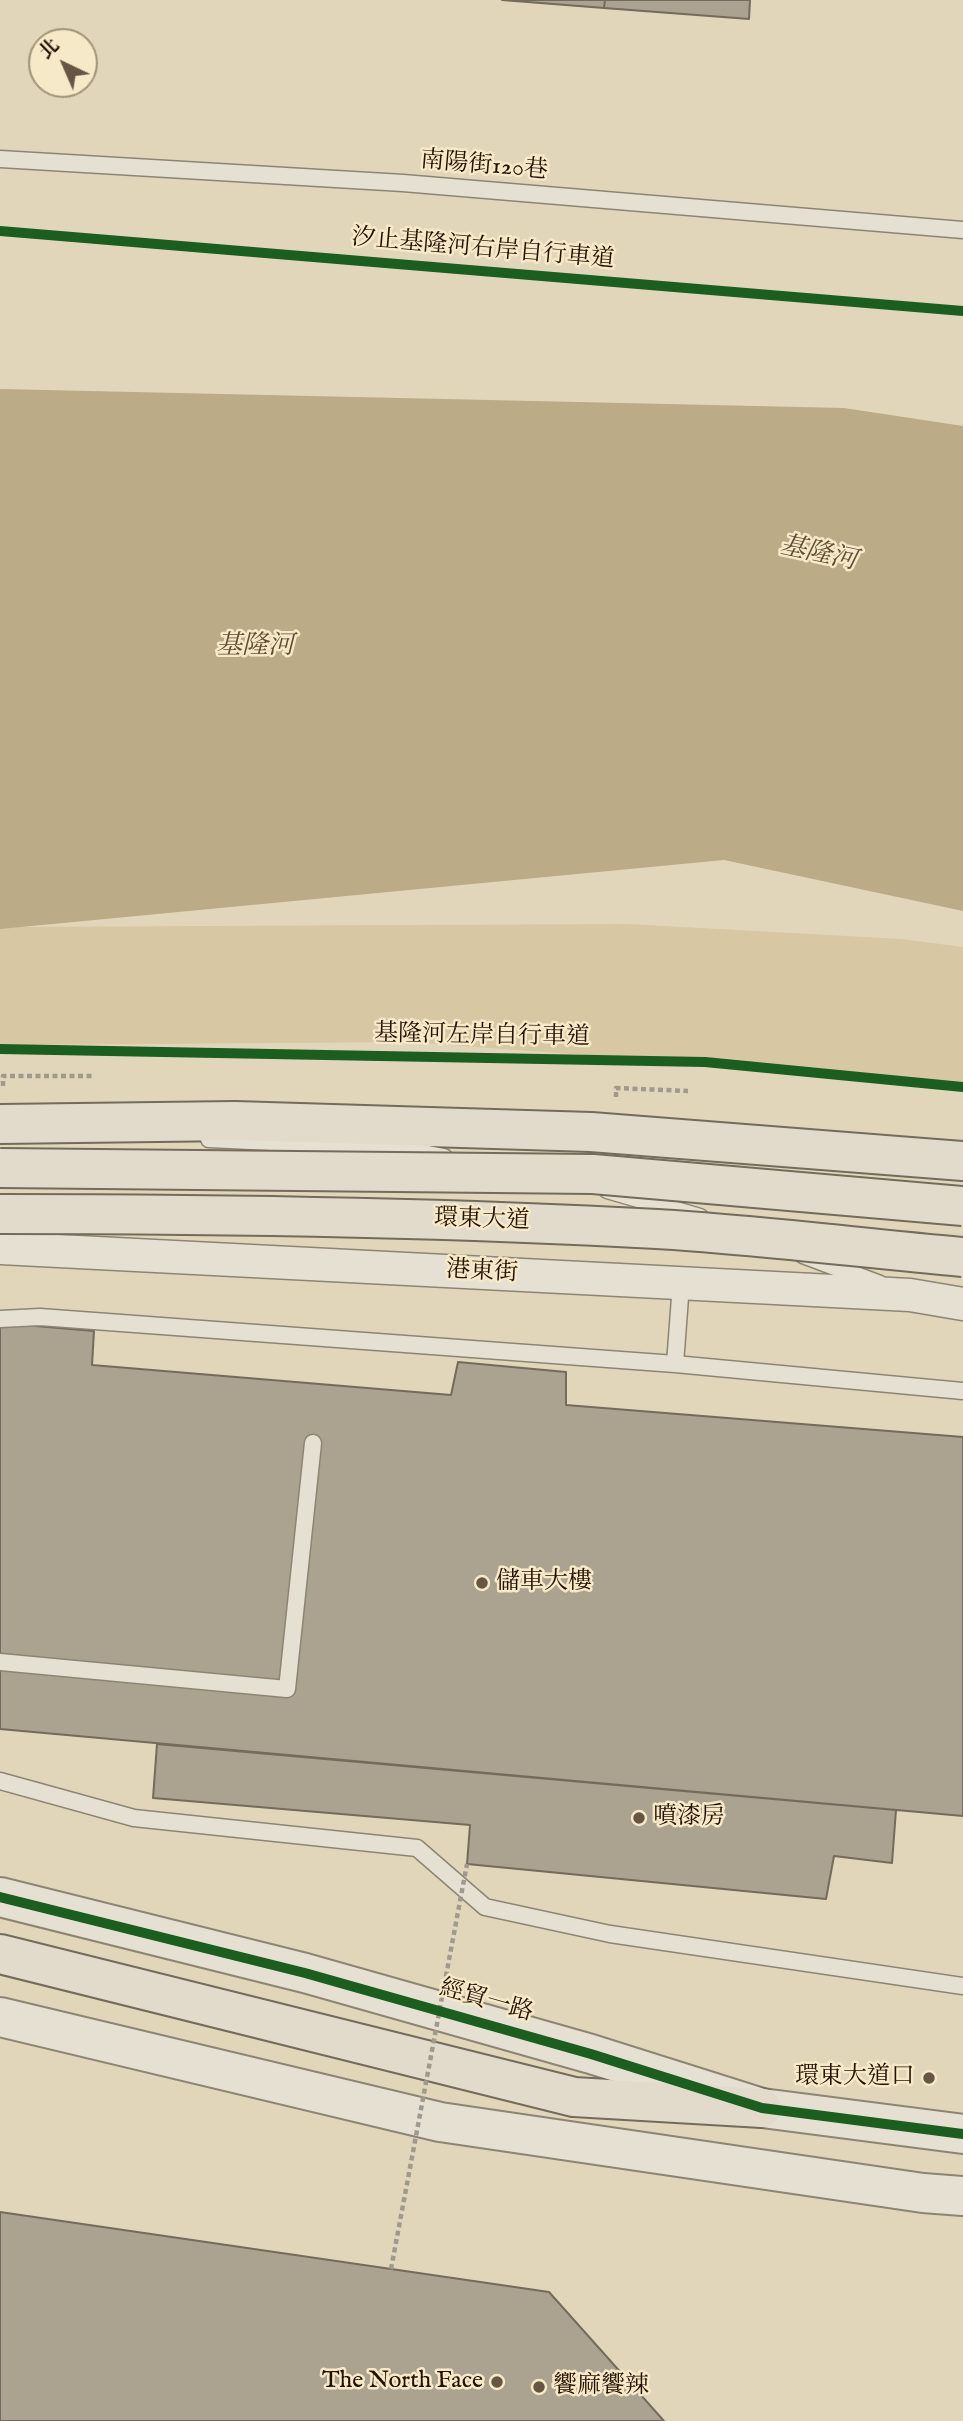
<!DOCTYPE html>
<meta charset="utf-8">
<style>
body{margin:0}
#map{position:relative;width:963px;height:2421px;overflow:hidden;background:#e1d6ba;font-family:"IM FELL English","Noto Serif TC",serif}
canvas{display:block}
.north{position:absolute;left:28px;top:28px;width:70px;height:70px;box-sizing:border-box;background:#f6e9c8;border:2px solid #a29379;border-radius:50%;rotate:316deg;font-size:19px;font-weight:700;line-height:28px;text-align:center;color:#241103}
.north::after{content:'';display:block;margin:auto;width:24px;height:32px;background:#665643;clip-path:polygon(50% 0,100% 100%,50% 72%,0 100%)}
</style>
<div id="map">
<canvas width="963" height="2421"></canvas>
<div class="north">北</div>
</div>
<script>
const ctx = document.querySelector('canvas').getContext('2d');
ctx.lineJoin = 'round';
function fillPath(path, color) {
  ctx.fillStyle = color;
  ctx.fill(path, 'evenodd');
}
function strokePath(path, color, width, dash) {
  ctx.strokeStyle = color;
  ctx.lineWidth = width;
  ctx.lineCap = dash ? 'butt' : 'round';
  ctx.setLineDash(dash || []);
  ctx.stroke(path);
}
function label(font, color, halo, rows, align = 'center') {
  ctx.font = font + ' "IM FELL English","Noto Serif TC",serif';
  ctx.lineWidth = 5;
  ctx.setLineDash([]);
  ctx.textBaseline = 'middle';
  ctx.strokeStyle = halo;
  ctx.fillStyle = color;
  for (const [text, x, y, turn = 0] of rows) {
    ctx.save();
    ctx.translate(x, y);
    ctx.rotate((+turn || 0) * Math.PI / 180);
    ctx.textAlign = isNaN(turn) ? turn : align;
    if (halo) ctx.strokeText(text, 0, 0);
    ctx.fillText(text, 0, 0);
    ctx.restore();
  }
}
const green = new Path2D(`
 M 627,924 L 901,939 L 963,947 L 963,1083 L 409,1042 L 0,1045 L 0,927 Z`);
const water = new Path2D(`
 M 0,389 L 844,408 L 963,426 L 963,911 L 724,860 L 0,929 Z`);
const building = new Path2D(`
 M 502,0 L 605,0 L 604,8 Z
 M 605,0 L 750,0 L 749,19 L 604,8 Z
 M 0,1323 L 94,1331 L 92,1365 L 451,1395 L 458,1362 L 566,1372 L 566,1405 L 963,1437 L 963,1816 L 0,1729 Z
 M 157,1744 L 896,1810 L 892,1863 L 834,1856 L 826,1899 L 467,1864 L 470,1825 L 153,1798 Z
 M 0,2212 L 549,2292 L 664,2421 L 0,2421 Z`);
const path = new Path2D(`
 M 3,1086 L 3,1076 L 94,1076
 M 616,1097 L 616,1088 L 688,1091`);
const service = new Path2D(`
 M 0,159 L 403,183 L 963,230
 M 209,1139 L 397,1148 L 444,1157
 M 607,1190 L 700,1217
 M 803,1255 L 880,1284
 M 0,1319 L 40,1317 L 675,1364 L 963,1391
 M 675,1364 L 681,1284
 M 0,1662 L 287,1689 L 313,1443
 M 0,1781 L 134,1818 L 417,1848 L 485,1907 L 610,1934 L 963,1986`);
const minor = new Path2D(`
 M 0,1248 L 910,1295 L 963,1304`);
const tertiary = new Path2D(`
 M 0,1897 L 305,1973 L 591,2054 L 762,2108 L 963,2134
 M 0,2017 L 440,2122 L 923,2193 L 963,2196`);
const trunk = new Path2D(`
 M 0,1124 L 235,1121 L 591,1132 L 963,1161
 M 0,1954 L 574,2097 L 762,2108`);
const pathBridge = new Path2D(`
 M 391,2269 L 467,1864`);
const trunkBridge = new Path2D(`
 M 0,1168 L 593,1174 L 963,1206
 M 0,1214 C 219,1214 438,1217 657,1229 C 759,1235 861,1248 963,1257`);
const cycleway = new Path2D(`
 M 0,231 L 963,311
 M 0,1049 L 705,1062 L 963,1087
 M 0,1897 L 305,1973 L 591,2054 L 762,2108 L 963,2134`);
const markers = [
 [482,1583,7,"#665643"],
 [639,1818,7,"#665643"],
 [929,2078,7,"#665643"],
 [497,2382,7,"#665643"],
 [539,2387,7,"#665643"]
];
const streetNames = [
 ["南陽街120巷",484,167,5],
 ["汐止基隆河右岸自行車道",483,250,5],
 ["基隆河左岸自行車道",482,1037,1],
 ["環東大道",482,1221,2],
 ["港東街",482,1273,3],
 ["經貿一路",486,2002,16]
];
const poiNames = [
 ["儲車大樓",496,1583],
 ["噴漆房",653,1818],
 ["環東大道口",915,2078,"right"],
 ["The North Face",483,2382,"right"],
 ["饗麻饗辣",553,2387]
];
const waterNames = [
 ["基隆河",818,555,12],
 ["基隆河",255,648]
];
fillPath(green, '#d7c7a2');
fillPath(water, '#bbab87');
fillPath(building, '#aba28f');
strokePath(building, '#736b5b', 2);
strokePath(service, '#8d8574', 19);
strokePath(minor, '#8d8574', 35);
strokePath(tertiary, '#8d8574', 42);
strokePath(trunk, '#736b5b', 42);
strokePath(path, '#a09a8e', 4.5, [5, 3.5]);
strokePath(service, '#e6e0d3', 16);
strokePath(minor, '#e6e0d3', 32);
strokePath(tertiary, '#e6e0d3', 38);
strokePath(trunk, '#e2dbcb', 38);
strokePath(trunkBridge, '#736b5b', 42, []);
strokePath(pathBridge, '#a09a8e', 4.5, [5, 3.5]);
strokePath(trunkBridge, '#e2dbcb', 38);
strokePath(cycleway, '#1b5e20', 10);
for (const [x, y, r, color] of markers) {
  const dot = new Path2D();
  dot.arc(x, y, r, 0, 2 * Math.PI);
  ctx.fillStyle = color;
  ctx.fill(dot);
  strokePath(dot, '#f6e9c8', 2.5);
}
label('24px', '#241103', '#f6e9c8', streetNames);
label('24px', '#241103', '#f6e9c8', poiNames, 'left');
label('italic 26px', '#614e34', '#f6e9c8', waterNames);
</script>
